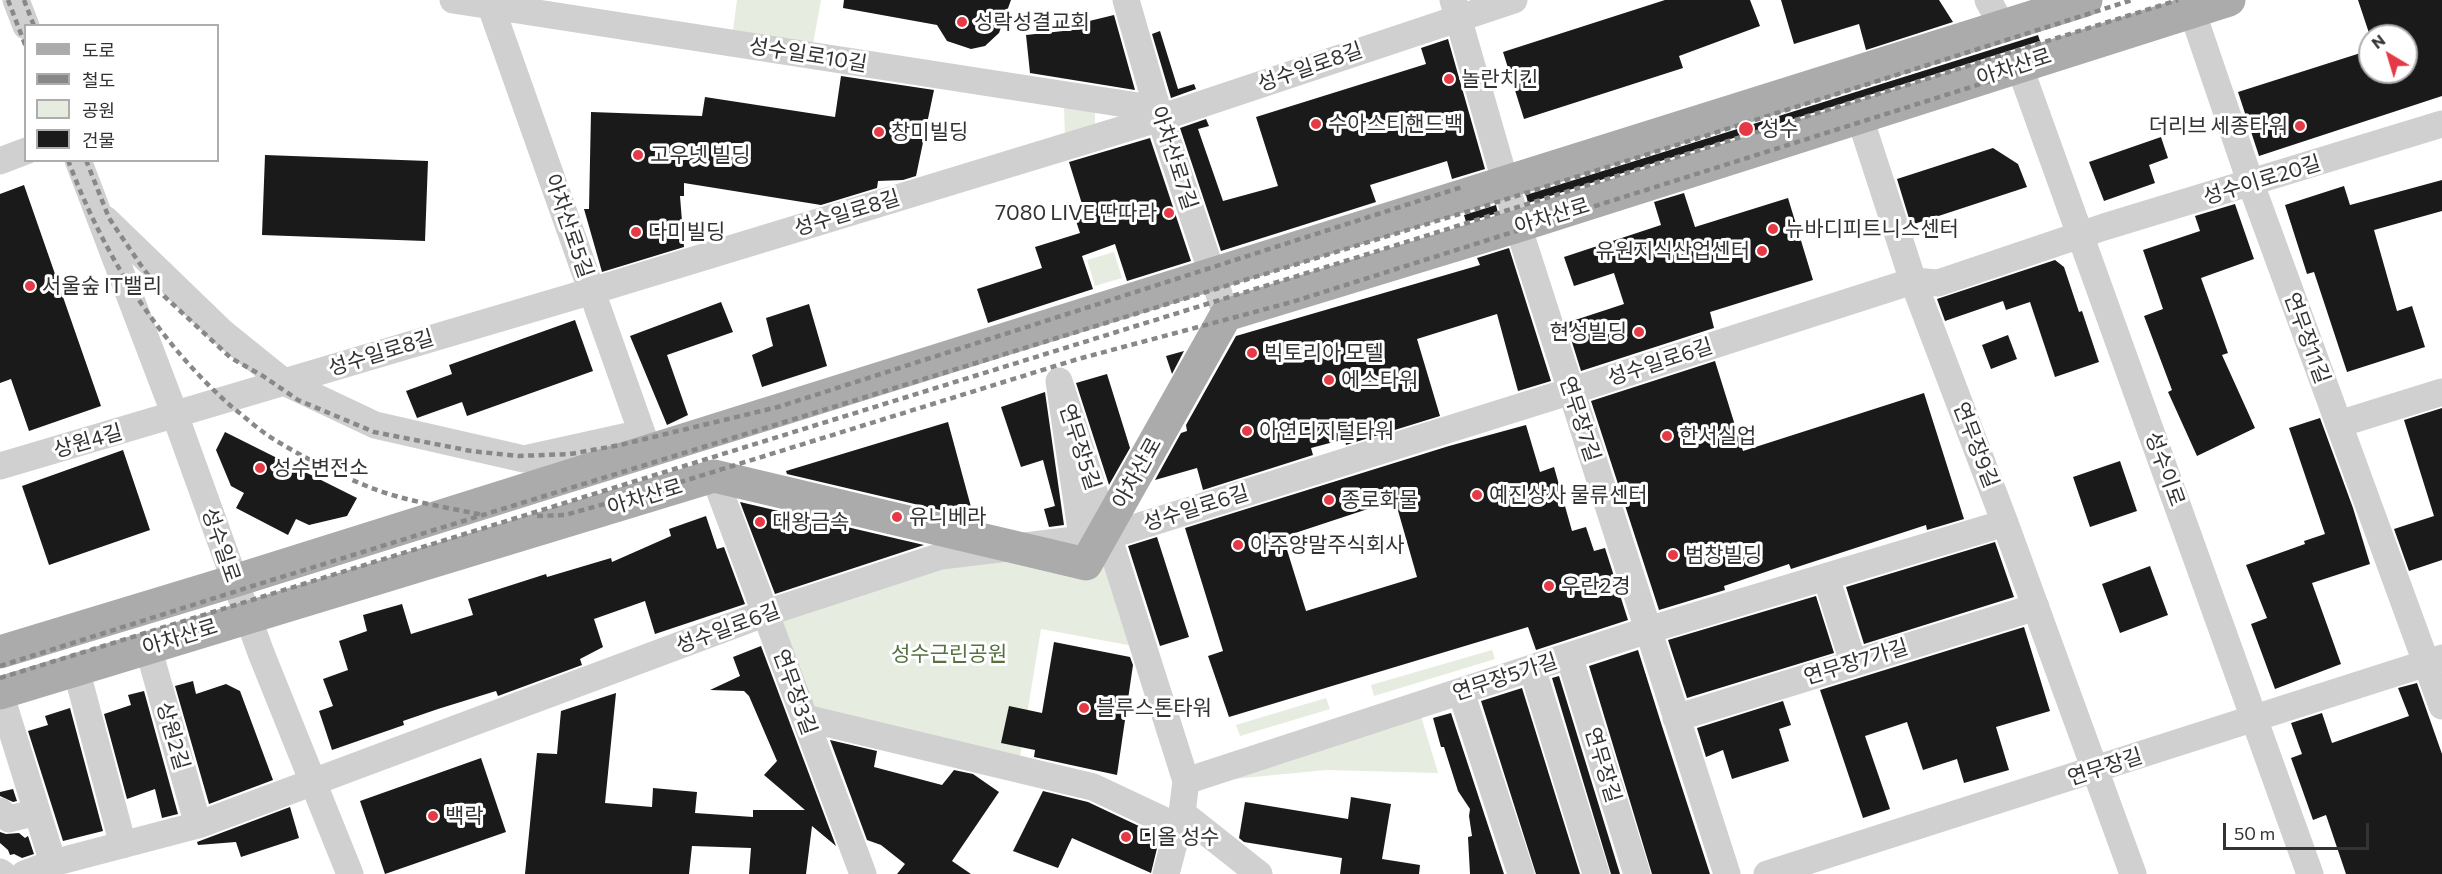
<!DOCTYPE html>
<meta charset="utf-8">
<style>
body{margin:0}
#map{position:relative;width:2442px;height:874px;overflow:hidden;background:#fff;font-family:Commissioner,"Noto Sans KR",sans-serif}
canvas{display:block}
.legend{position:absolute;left:24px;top:24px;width:195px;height:138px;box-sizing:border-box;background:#fff;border:2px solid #adadad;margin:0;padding:8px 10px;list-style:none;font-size:18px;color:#333}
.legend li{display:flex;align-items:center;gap:12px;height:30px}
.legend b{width:30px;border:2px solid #adadad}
.north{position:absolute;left:2358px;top:24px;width:60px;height:60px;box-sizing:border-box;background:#fff;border:2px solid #adadad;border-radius:50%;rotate:322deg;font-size:16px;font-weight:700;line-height:24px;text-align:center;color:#333}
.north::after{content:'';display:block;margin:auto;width:21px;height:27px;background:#e63946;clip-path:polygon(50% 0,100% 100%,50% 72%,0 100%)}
.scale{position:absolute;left:2223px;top:823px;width:146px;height:27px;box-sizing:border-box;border:3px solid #333;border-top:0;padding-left:8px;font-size:18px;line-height:21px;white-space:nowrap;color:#333;-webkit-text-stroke:4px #fff;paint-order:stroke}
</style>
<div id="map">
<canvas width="2442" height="874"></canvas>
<ul class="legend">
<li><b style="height:8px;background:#ababab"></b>도로</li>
<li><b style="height:8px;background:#888"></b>철도</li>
<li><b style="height:16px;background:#e6ecdf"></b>공원</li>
<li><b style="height:16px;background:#1a1a1a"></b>건물</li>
</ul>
<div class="north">N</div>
<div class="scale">50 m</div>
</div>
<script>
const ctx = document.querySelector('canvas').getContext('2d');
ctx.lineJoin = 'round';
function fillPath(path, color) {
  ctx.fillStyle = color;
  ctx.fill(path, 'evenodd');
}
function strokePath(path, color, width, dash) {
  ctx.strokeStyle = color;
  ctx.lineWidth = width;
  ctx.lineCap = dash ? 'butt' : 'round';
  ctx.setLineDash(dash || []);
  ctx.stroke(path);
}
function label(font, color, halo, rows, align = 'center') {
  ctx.font = font + ' Commissioner,"Noto Sans KR",sans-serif';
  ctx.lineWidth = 6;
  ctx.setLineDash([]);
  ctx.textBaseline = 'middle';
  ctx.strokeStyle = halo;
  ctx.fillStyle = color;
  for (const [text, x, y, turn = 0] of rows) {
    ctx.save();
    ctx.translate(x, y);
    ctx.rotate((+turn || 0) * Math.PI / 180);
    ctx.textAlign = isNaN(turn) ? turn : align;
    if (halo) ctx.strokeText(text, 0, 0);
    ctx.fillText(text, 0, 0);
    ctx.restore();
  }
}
const green = new Path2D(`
 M 737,0 L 821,0 L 813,44 L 733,30 Z
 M 1064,104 L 1095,108 L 1095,129 L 1065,139 Z
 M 1114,252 L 1122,278 L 1095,286 L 1087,260 Z
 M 1103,542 L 1139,647 L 1041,629 L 1019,763 L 812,711 L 777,619 L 943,564 Z
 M 1492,650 L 1495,659 L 1374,696 L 1371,685 Z
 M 1326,698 L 1330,709 L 1240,736 L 1236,725 Z
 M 1421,716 L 1438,773 L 1326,770 L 1213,781 Z`);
const building = new Path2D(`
 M 844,0 L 1011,0 L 999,33 L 985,46 L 971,49 L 947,41 L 937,25 L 843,8 Z
 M 1665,0 L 1750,0 L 1760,26 L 1679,56 L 1683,68 L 1524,119 L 1503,52 Z
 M 1781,0 L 1939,0 L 1953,22 L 1866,50 L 1859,24 L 1794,44 Z
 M 2358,0 L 2442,0 L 2442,96 L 2259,156 L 2238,92 L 2370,50 L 2370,72 L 2406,72 L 2406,36 L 2370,36 Z
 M 1114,15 L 1135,90 L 1030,73 L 1026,35 L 1082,29 L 1081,23 Z
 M 1160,31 L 1178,89 L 1194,84 L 1196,89 L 1171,98 L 1152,34 Z
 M 2038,35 L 2040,41 L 1528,203 L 1526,195 Z
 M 1448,39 L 1485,169 L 1452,179 L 1447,161 L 1370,185 L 1376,202 L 1221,251 L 1180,128 L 1206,119 L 1209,126 L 1198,129 L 1223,201 L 1278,186 L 1256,117 L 1426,64 L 1421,48 Z
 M 841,76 L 934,90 L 916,176 L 903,180 L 878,181 L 877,188 L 821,205 L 684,183 L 684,196 L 680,196 L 684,247 L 602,272 L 584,209 L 589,209 L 591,112 L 702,116 L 705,97 L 835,117 Z
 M 2161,137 L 2168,158 L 2149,165 L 2155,183 L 2104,201 L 2089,162 Z
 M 1150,138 L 1191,261 L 1127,281 L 1115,244 L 1082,256 L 1093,289 L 988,323 L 977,289 L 1042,268 L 1035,247 L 1080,233 L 1076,221 L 1086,217 L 1069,162 Z
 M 1993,148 L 2018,164 L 2027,187 L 1911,225 L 1897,179 Z
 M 265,155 L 428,161 L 425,241 L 262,235 Z
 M 2442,180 L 2442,211 L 2374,230 L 2397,311 L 2412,306 L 2425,347 L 2347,372 L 2314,272 L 2307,274 L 2285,205 L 2344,186 L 2350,205 Z
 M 24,185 L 101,406 L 29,431 L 11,379 L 0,383 L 0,194 Z
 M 1684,193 L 1695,227 L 1788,198 L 1813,280 L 1710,312 L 1714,328 L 1581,371 L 1566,323 L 1624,304 L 1614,273 L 1574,286 L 1564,257 L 1661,225 L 1654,202 Z
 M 2235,204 L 2254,259 L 2201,278 L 2228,353 L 2222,355 L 2255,428 L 2197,456 L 2168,392 L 2172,390 L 2144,316 L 2163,309 L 2143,250 L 2200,231 L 2195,216 Z
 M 1496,205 L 1498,213 L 1466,222 L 1464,215 Z
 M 1509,248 L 1551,381 L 1518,391 L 1497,314 L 1417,339 L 1440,416 L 1346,445 L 1345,439 L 1311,448 L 1313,455 L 1203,490 L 1197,468 L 1155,480 L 1181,433 L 1187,431 L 1186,425 L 1236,336 L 1480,265 L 1477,258 Z
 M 2055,260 L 2064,267 L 2079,312 L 2082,311 L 2099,362 L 2055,377 L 2030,302 L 2006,310 L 2003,301 L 1945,321 L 1937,299 Z
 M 721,302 L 733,332 L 667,355 L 688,415 L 667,425 L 630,336 Z
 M 809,304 L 827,366 L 762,387 L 752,355 L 773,346 L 766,318 Z
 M 575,320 L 593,371 L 467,416 L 462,402 L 417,418 L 406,391 L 452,374 L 449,365 Z
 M 2008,335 L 2017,359 L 1991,369 L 1982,345 Z
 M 1184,351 L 1172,374 L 1166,356 Z
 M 1715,361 L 1743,451 L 1924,393 L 1964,519 L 1927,530 L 1926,525 L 1791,569 L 1789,564 L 1724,586 L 1725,590 L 1659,610 L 1591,401 Z
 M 1107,374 L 1130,448 L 1109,485 L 1076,383 Z
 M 1045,392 L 1064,525 L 1049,527 L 1044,509 L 1055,506 L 1043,460 L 1021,467 L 1001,407 Z
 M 2442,408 L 2442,560 L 2409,571 L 2394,529 L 2434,516 L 2404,420 Z
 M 2320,418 L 2353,508 L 2370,564 L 2312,583 L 2341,664 L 2275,689 L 2251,624 L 2267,618 L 2246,565 L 2305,544 L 2304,541 L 2325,534 L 2289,428 Z
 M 948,422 L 974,518 L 787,474 L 786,471 Z
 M 1526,425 L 1540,472 L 1554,467 L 1572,531 L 1586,527 L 1594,551 L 1605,548 L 1628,620 L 1536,650 L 1528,627 L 1229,717 L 1208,656 L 1223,651 L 1185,528 L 1449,446 ZM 1395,500 L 1417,577 L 1306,611 L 1283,537 Z
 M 225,432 L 357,498 L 347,516 L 309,525 L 296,519 L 288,535 L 236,508 L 244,493 L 231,486 L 216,450 Z
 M 123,450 L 150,530 L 49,565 L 22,486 Z
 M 2120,461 L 2137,511 L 2090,527 L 2073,477 Z
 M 740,502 L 924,545 L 775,594 Z
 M 706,516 L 717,549 L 724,547 L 745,604 L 655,634 L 645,601 L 594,619 L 603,647 L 580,659 L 582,665 L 498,696 L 496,691 L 438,709 L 403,721 L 404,725 L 332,750 L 319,711 L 333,706 L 323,679 L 348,670 L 339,641 L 367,631 L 363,615 L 402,604 L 411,634 L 473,615 L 468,599 L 546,574 L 547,577 L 611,558 L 612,562 L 671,536 L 669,529 Z
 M 1157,537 L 1189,637 L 1160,646 L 1128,546 Z
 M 1995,542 L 2014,597 L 1864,644 L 1846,587 Z
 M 2150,566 L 2168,615 L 2120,633 L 2102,584 Z
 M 1816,596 L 1834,653 L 1687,698 L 1668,640 Z
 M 2024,627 L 2050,711 L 1996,727 L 2009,770 L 1964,783 L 1957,759 L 1923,770 L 1907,722 L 1865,736 L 1890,809 L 1863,818 L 1820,690 Z
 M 1054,642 L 1130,657 L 1133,665 L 1117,775 L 1034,757 L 1035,750 L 1001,743 L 1009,706 L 1042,713 Z
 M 761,646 L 836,846 L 812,826 L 806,874 L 749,874 L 751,848 L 692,846 L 689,874 L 525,874 L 537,753 L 557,754 L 561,711 L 616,693 L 605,803 L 652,807 L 653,788 L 697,792 L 695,813 L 753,817 L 753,810 L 805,810 L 764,775 L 777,761 L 749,696 L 744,691 L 710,690 L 740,676 L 733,657 Z
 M 1638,650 L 1661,723 L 1710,874 L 1652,874 L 1589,666 Z
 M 1559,676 L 1620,874 L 1611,874 L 1552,678 Z
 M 193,681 L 196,694 L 226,684 L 240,691 L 273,780 L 209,804 L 175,686 Z
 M 2417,683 L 2442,754 L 2442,874 L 2346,874 L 2326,815 L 2313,820 L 2291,758 L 2302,754 L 2291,723 L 2322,713 L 2332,743 L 2409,716 L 2398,688 Z
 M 1522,688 L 1580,874 L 1536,874 L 1481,701 Z
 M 144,691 L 178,814 L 162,818 L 155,789 L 127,799 L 104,714 L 131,705 L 128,695 Z
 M 1783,701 L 1791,725 L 1779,729 L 1789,761 L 1732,779 L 1723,750 L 1706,757 L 1697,728 Z
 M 70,708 L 103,831 L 63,841 L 28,731 L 48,725 L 45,716 Z
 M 1451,713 L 1504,874 L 1470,874 L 1468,837 L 1472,836 L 1469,816 L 1470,809 L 1458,791 L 1444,747 L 1441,747 L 1433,718 Z
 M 830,740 L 877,751 L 874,767 L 942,785 L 954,770 L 973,774 L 999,792 L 952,861 L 971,874 L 897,874 L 905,864 L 881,845 L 867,840 Z
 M 481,758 L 506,832 L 385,874 L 360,801 Z
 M 13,789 L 17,801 L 13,802 L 0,796 L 0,792 Z
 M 1043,791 L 1088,802 L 1160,836 L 1151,873 L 1072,838 L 1058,868 L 1013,851 Z
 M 1351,797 L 1391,804 L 1382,859 L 1420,865 L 1419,874 L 1340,874 L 1342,858 L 1244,842 L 1239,838 L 1245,802 L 1348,819 Z
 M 290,807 L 299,838 L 241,857 L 236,842 L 198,845 L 197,842 Z
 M 0,832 L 6,834 L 19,833 L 25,838 L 28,836 L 34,854 L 22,858 L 14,854 L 10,855 L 8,850 L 0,843 Z`);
const minor = new Path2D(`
 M 16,0 L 26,26
 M 453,0 L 1138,106 L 1160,118
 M 492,0 L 491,7 L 648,450
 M 1126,0 L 1160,118 L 1226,315
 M 1453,0 L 1518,226 L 1727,874
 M 1988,0 L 2002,26
 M 2192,11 L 2251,184 L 2442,706
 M 2019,65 L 2310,874
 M 1860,118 L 1913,281 L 2005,523 L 2133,874
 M 78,160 L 175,415 L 261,653 L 350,874
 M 0,161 L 26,151
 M 105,219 L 222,332 L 284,382 L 375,425 L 524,459 L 642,433
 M 2339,424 L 2442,392
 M 0,466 L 592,291 L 1160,118 L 1514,0
 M 714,476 L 863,874
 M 1085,557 L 1059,381 L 1186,781 L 1182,813 L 1166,874
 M 1826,577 L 1853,662
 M 148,647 L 198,825
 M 1569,656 L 1637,874
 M 1532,668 L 1596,874
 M 76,669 L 123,845
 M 1461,692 L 1521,874
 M 0,693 L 53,863
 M 805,718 L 1093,787 L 1178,827
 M 1676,718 L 2036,607
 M 1186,781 L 1648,630 L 2005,523
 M 0,811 L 9,819 L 37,812
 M 1182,813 L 1259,874
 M 0,872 L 3,874
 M 24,874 L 53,863 L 198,825 L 766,613 L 941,556 L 1108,536 L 1571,391 L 1913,281 L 1938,283 L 2104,227 L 2442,124
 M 1767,874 L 2442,658`);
const major = new Path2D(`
 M 0,652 L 234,581 L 2086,0
 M 0,693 L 714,476 L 1086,564 L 1226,315 L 1518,226 L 2229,0`);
const rail = new Path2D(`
 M 8,0 L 26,47
 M 24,0 L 34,26
 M 68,160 C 103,254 157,341 232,407 C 246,418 260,431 275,440 C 304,458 337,474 369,487 C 404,501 445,507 483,515
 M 86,160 L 109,218 L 140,264 L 164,296 L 231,358 L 263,376 L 298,400 L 374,432 L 471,451 L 518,456 L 570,454 L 620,445 L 778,407 L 1462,187
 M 537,516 L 565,515 L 658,489 L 1078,359 L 1292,302 L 2028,69
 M 0,666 L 259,584 L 1469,211 L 2132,0
 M 0,678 L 1352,259 L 2178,0`);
const markers = [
 [962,22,6,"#e63946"],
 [1449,79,6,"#e63946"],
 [1316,124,6,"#e63946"],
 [2300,126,6,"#e63946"],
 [1746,129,8,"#e63946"],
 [879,132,6,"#e63946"],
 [638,155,6,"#e63946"],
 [1169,213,6,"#e63946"],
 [1773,229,6,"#e63946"],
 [636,232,6,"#e63946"],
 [1762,251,6,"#e63946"],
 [30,286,6,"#e63946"],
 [1639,332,6,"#e63946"],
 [1252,353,6,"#e63946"],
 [1329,380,6,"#e63946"],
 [1247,431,6,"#e63946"],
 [1667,436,6,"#e63946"],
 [260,468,6,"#e63946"],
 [1477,495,6,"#e63946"],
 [1329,500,6,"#e63946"],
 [897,517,6,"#e63946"],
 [760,522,6,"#e63946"],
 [1238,545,6,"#e63946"],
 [1673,555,6,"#e63946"],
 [1549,586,6,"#e63946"],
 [1084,708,6,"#e63946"],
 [433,816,6,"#e63946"],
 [1126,837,6,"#e63946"]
];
const poiNames = [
 ["성락성결교회",974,22],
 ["놀란치킨",1461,79],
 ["수아스티핸드백",1328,124],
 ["더리브 세종타워",2288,126,"right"],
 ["성수",1760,129],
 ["창미빌딩",891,132],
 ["고우넷 빌딩",650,155],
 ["7080 LIVE 딴따라",1157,213,"right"],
 ["뉴바디피트니스센터",1785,229],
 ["다미빌딩",648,232],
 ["유원지식산업센터",1750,251,"right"],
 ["서울숲 IT밸리",42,286],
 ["현성빌딩",1627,332,"right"],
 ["빅토리아 모텔",1264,353],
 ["에스타워",1341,380],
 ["아연디지털타워",1259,431],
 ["한서실업",1679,436],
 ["성수변전소",272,468],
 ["예진상사 물류센터",1489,495],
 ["종로화물",1341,500],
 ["유니베라",909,517],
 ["대왕금속",772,522],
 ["아주양말주식회사",1250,545],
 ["범창빌딩",1685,555],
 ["우란2경",1561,586],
 ["블루스톤타워",1096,708],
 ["백락",445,816],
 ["디올 성수",1138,837]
];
const streetNames = [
 ["성수일로10길",808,55,9],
 ["성수일로8길",1310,67,-19],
 ["아차산로",2014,67,-18],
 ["아차산로7길",1174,158,72],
 ["성수이로20길",2262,180,-17],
 ["성수일로8길",847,213,-17],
 ["아차산로",1552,216,-17],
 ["아차산로5길",569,226,71],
 ["연무장11길",2307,338,70],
 ["성수일로8길",381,353,-17],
 ["성수일로6길",1660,362,-18],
 ["연무장7길",1580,419,72],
 ["상원4길",88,441,-16],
 ["연무장9길",1976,445,69],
 ["연무장5길",1080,447,72],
 ["성수이로",2165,469,70],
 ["아차산로",1137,473,-61],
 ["아차산로",645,497,-17],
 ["성수일로6길",1196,508,-17],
 ["성수일로",221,545,71],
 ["성수일로6길",728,628,-20],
 ["아차산로",180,637,-17],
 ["연무장7가길",1856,662,-17],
 ["연무장5가길",1505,677,-18],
 ["연무장3길",795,692,70],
 ["상원2길",173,736,74],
 ["연무장길",1603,765,73],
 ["연무장길",2105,767,-18]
];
const parkNames = [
 ["성수근린공원",949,654]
];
fillPath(green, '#e6ecdf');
fillPath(building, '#1a1a1a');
strokePath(minor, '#d0d0d0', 27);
strokePath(major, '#ababab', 33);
strokePath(rail, '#888', 4.5, [6, 4.5]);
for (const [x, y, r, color] of markers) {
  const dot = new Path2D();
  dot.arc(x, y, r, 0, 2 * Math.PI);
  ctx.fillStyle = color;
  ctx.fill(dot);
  strokePath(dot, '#fff', 2);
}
label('21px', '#333', '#fff', poiNames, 'left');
label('21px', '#333', '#fff', streetNames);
label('21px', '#56703f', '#fff', parkNames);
</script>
